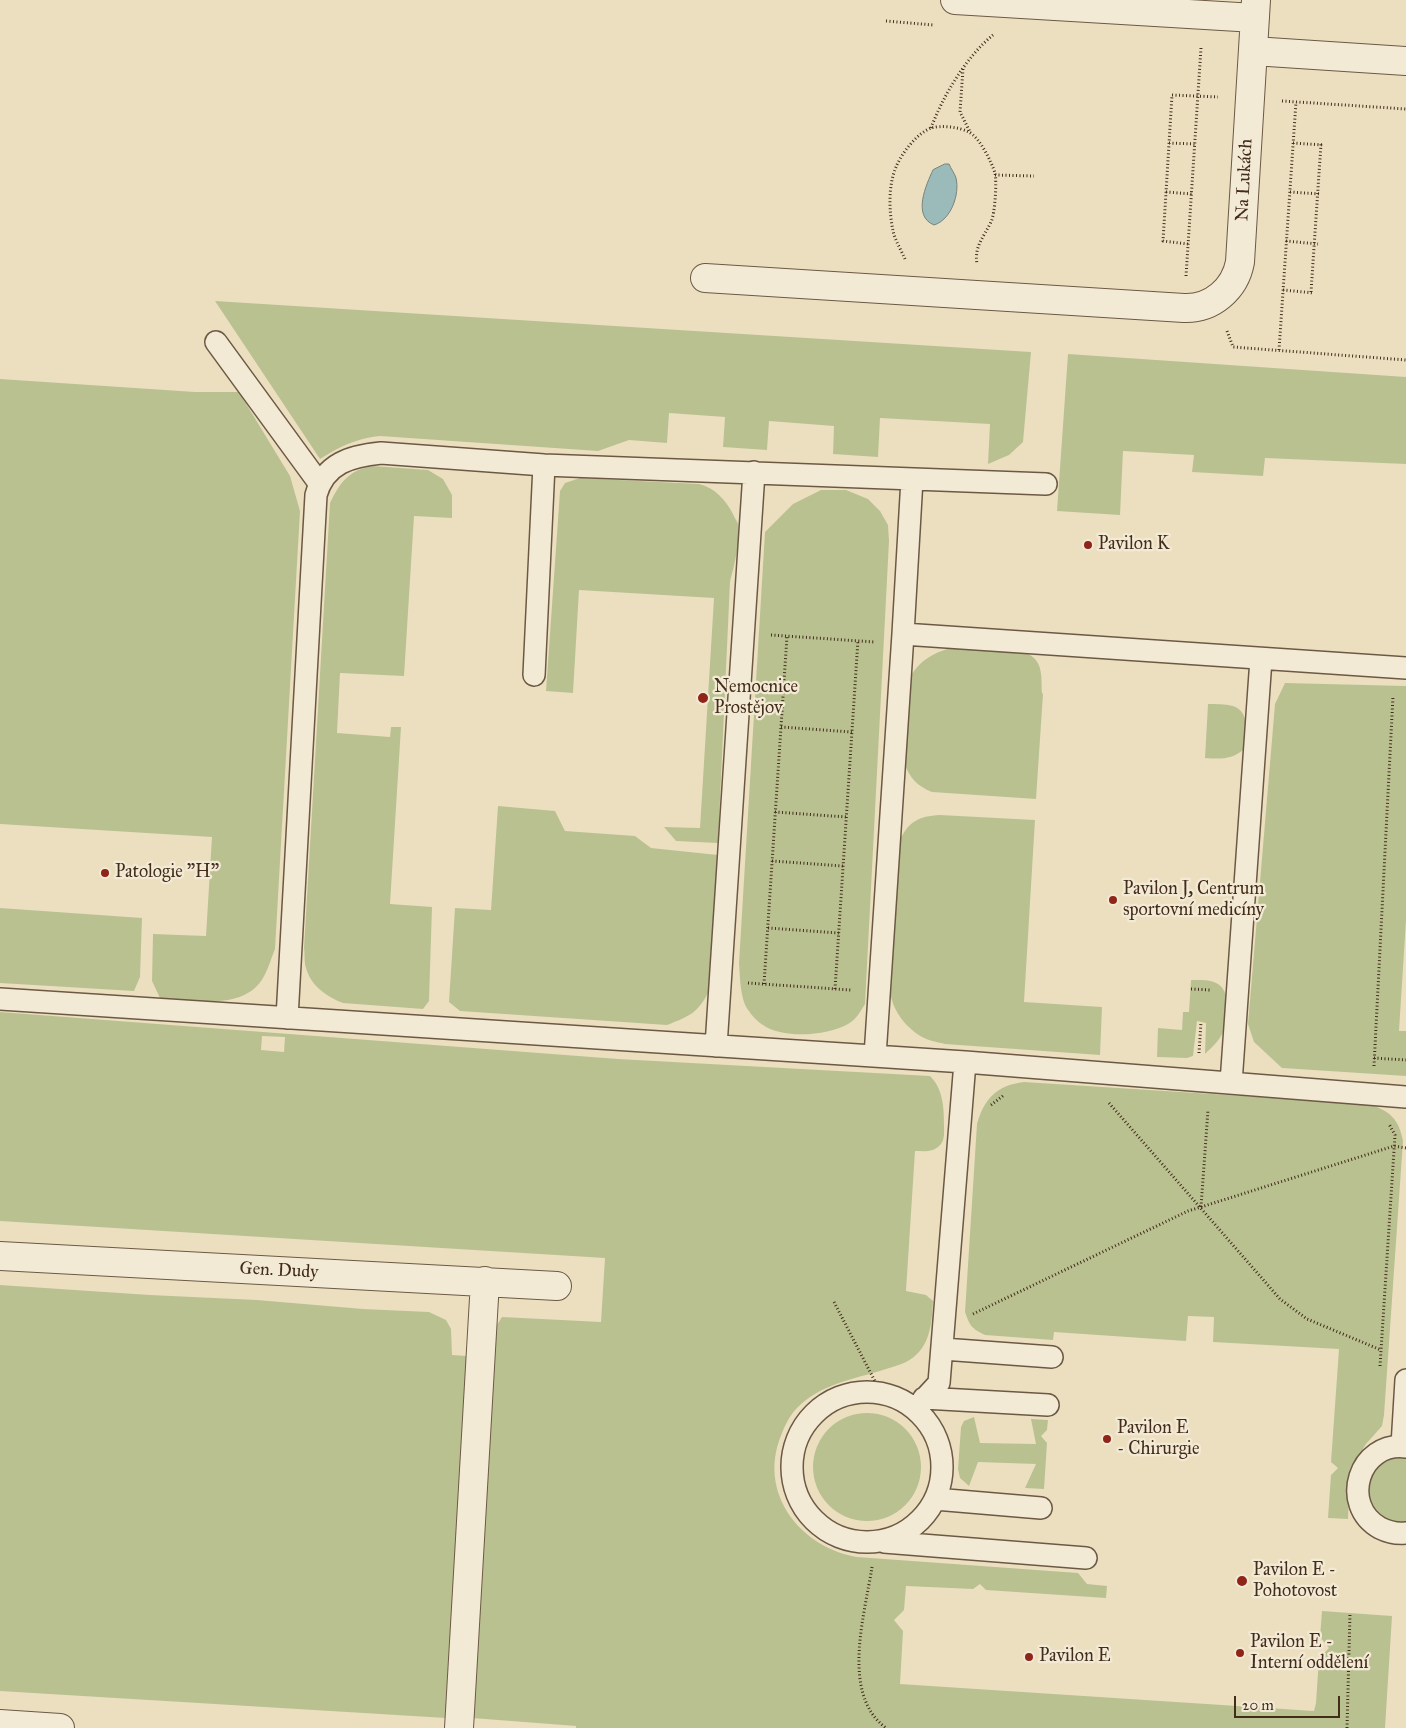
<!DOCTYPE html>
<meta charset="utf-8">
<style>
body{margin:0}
#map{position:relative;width:1406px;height:1728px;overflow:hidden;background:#ecdfc0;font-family:"IM FELL Great Primer",serif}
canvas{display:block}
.scale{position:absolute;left:1234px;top:1696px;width:106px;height:22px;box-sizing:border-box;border:2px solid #422c1a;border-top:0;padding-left:6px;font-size:15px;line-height:18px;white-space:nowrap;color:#422c1a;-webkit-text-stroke:4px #f3ead6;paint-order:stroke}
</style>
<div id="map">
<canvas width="1406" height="1728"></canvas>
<div class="scale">20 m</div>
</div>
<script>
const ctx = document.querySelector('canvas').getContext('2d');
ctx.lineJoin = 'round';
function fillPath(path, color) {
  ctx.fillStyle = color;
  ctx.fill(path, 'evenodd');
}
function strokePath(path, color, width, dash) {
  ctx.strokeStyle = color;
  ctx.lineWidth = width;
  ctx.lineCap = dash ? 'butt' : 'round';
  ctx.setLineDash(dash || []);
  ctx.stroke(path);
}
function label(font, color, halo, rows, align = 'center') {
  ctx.font = font + ' "IM FELL Great Primer",serif';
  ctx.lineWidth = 4.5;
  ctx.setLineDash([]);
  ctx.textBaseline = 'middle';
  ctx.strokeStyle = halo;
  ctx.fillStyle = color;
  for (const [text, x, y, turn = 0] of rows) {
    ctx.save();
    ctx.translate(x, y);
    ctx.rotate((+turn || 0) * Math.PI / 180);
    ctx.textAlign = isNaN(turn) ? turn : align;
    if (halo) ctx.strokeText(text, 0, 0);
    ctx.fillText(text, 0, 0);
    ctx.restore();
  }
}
const green = new Path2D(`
 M 215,301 L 1031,352 L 1023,442 L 1009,455 L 988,464 L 990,424 L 880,418 L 878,457 L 833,454 L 834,426 L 769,421 L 767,450 L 723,447 L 725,417 L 669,413 L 667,443 L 629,440 L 598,451 L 380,436 C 355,439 341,446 320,459 Z
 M 1068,354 L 1406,377 L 1406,464 L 1265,458 L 1263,476 L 1192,472 L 1194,455 L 1123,451 L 1120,515 L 1057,511 Z
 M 0,379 L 195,392 L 239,392 L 290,476 L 300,511 L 275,949 C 270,961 266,978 256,987 C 233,1009 189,1000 160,998 L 152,981 L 153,934 L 206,936 L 212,837 L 0,824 Z
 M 373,466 L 428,470 L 443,479 L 452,495 L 452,518 L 414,516 L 404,676 L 340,673 L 337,733 L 390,737 L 391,727 L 401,727 L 390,904 L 432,907 L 429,1001 L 423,1009 L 343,1003 C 327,997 311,986 306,968 C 304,962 305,955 304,948 L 330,503 C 340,482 349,470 373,466 Z
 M 580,478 L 699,484 C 715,488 725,499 733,514 C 734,517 737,521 738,524 C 741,539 734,567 730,582 L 718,843 L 676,841 L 664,827 L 700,828 L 714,598 L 579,590 L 573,693 L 546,691 L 560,491 L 565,483 Z
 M 821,490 L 846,490 L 868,499 L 880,511 L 888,525 L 889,541 L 865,1004 C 860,1012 856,1020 848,1024 C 828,1036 782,1039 763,1025 C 758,1022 752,1016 749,1011 C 740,1001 740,976 739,963 L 765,532 L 793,504 Z
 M 955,647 L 1028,654 C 1044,662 1041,678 1042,693 L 1043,694 L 1036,799 L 932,792 C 917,786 910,778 904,763 L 909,680 C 917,661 936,651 955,647 Z
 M 1285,683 L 1406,686 L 1406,920 L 1399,1031 L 1406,1031 L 1406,1076 L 1282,1068 L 1254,1042 L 1248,1024 L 1275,704 Z
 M 1208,704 C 1216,704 1225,704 1233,706 C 1251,712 1246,735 1244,749 C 1232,760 1220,759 1205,758 Z
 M 498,806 L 555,811 L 565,831 L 635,836 L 651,848 L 718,855 L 709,991 C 698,1013 690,1016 667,1025 L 460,1011 L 449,1002 L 455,908 L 491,910 Z
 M 940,815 L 1035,820 L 1024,1002 L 1102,1007 L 1100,1055 L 945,1044 C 938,1042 929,1041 922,1037 C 905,1027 891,1009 890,989 L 899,842 C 908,822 918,816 940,815 Z
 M 0,908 L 142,918 L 140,977 L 134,991 L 0,983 Z
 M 1191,980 C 1199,980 1211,979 1218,984 C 1233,994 1228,1024 1221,1036 C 1217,1043 1210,1049 1205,1054 L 1206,1023 L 1197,1021 L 1193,1056 L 1187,1058 L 1157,1057 L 1158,1028 L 1182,1030 L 1183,1012 L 1189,1012 Z
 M 0,1012 L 618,1059 L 930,1076 C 943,1089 944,1107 944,1125 C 944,1131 945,1139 941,1144 C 934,1153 924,1151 915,1151 L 906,1291 L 926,1295 L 933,1301 C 932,1319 931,1341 917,1354 C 907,1364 895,1366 883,1370 C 853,1379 819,1385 797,1408 C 788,1417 783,1430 779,1441 C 760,1497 803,1548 857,1557 L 1078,1573 L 1087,1584 L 1107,1586 L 1106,1598 L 986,1590 L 980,1584 L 973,1589 L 906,1586 L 904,1610 L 894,1620 L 903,1631 L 900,1684 L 1314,1711 L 1316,1703 L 1319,1658 L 1329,1648 L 1320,1637 L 1322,1611 L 1392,1616 L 1385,1728 L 576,1728 L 576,1726 L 472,1718 L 494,1335 L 497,1325 L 502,1317 L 601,1322 L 605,1258 L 0,1221 ZM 262,1036 L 285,1037 L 284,1052 L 261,1050 Z
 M 1024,1082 L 1369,1104 C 1390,1111 1399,1119 1403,1141 L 1384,1415 L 1382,1426 L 1366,1444 L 1350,1469 L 1348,1519 L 1328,1518 L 1331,1475 L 1338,1468 L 1331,1462 L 1339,1349 L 1213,1342 L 1214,1317 L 1188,1316 L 1186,1341 L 1054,1332 L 1053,1340 L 985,1335 C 971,1328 970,1326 965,1312 L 977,1124 C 984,1099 997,1085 1024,1082 Z
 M 0,1285 L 150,1295 L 257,1300 L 363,1309 L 429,1312 L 446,1320 L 451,1329 L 452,1355 L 467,1356 L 446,1718 L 0,1691 Z
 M813 1467a54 54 0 1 1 108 0a54 54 0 1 1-108 0Z
 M 974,1417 L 980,1443 L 1036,1444 L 1031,1419 L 1048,1420 L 1047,1430 L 1041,1436 L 1047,1443 L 1044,1489 L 1025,1488 L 1036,1464 L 978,1462 L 969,1486 L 960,1478 L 958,1469 L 961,1427 L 964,1421 Z
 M 1394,1447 L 1406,1447 L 1406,1533 L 1387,1532 L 1357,1487 Z`);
const water = new Path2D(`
 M 945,164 L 949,164 C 951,169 955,174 956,178 C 960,194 951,220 934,225 C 912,216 926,185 933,170 Z`);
const path = new Path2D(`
 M 886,21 L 933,25
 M 963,69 L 960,112 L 970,132
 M 1282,101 L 1406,109
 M 931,128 C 943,96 966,57 993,35
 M 1169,143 L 1195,144
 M 1293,143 L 1324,145
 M 995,175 L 1034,176
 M 1166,192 L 1192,194
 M 1290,192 L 1321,194
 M 1286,241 L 1318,244
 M 1188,244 L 1163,241 L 1172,95 L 1218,97
 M 905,259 C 901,250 895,240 893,231 C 889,211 888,186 896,167 C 902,153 916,134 931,128 C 941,125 959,127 969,132 C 980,138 991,161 995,173 C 997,181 995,214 991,222 C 984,237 974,246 977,264
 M 1186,276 L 1201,48
 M 1283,290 L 1314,293
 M 1311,292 L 1321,144
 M 1227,331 L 1233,347 L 1406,360
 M 1279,350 L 1296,102
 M 771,635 L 875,642
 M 781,727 L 852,732
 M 775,812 L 847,817
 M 772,861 L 843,866
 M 768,928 L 839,933
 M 748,983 L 851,990
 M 764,984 L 787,636
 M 835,989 L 858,640
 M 1191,989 L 1210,990
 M 1199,1053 L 1201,1022
 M 1374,1058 L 1406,1060
 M 1374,1066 L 1393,696
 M 1109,1103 L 1280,1299 L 1307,1319 L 1381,1350
 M 991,1105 L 1004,1095
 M 1201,1207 L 1394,1146 L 1406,1148
 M 834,1302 L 881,1393
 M 973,1314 L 1188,1211 L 1201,1207 L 1208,1110
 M 1380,1366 L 1395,1135 L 1389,1124
 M 872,1567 C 865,1614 840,1694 886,1728
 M 1347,1728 L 1350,1613`);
const service = new Path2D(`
 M 216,342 L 319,483
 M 903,634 L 1406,668
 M 534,675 L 544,465
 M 0,999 L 965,1062 L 939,1383 L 915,1409
 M 287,1018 L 316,495 C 325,463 351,456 381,453 L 544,465 L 1046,484
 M 716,1046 L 754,472
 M 875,1056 L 903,634 L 912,479
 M 965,1062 L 1406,1097
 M 1231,1083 L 1261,659
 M 943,1349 L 1052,1357
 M792 1467a75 75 0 1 1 150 0a75 75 0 1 1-150 0Z
 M 924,1398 L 1048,1405
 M 1402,1446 L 1406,1380
 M 1406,1447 C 1359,1441 1339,1505 1380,1528 C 1388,1532 1397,1534 1406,1533
 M 935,1499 L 1041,1508
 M 884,1542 L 1086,1558`);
const minor = new Path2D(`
 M 955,0 L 1255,18
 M 1253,51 L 1406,61
 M 705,278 L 1184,308 C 1212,309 1235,289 1240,262 L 1256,0
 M 0,1256 L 557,1286
 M 0,1724 L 60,1728
 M 459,1728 L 485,1281`);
const markers = [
 [1088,545,5,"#8f2418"],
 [703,698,6,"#8f2418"],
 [105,873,5,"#8f2418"],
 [1113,900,5,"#8f2418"],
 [1107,1439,5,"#8f2418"],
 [1242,1581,6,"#8f2418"],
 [1240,1653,5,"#8f2418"],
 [1029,1657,5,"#8f2418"]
];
const streetNames = [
 ["Na Lukách",1245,180,-87],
 ["Gen. Dudy",279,1271,3]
];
const poiNames = [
 ["Pavilon K",1098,545],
 ["Nemocnice",714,688],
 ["Prostějov",714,709],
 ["Patologie \"H\"",115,873],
 ["Pavilon J, Centrum",1123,890],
 ["sportovní medicíny",1123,911],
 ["Pavilon E",1117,1429],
 ["- Chirurgie",1117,1450],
 ["Pavilon E -",1253,1571],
 ["Pohotovost",1253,1592],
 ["Pavilon E -",1250,1643],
 ["Interní oddělení",1250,1664],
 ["Pavilon E",1039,1657]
];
fillPath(green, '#bac191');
fillPath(water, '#9abbb9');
strokePath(water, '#778279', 1);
strokePath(service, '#6c5944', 24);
strokePath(minor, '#6c5944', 30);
strokePath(path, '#422c1a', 3, [1, 2.5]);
strokePath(service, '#f3ead6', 21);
strokePath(minor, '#f3ead6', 28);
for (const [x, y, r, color] of markers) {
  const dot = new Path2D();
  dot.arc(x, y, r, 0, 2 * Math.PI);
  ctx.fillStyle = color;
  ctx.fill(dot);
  strokePath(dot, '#f3ead6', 2);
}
label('18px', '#422c1a', '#f3ead6', streetNames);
label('18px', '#422c1a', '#f3ead6', poiNames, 'left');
</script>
